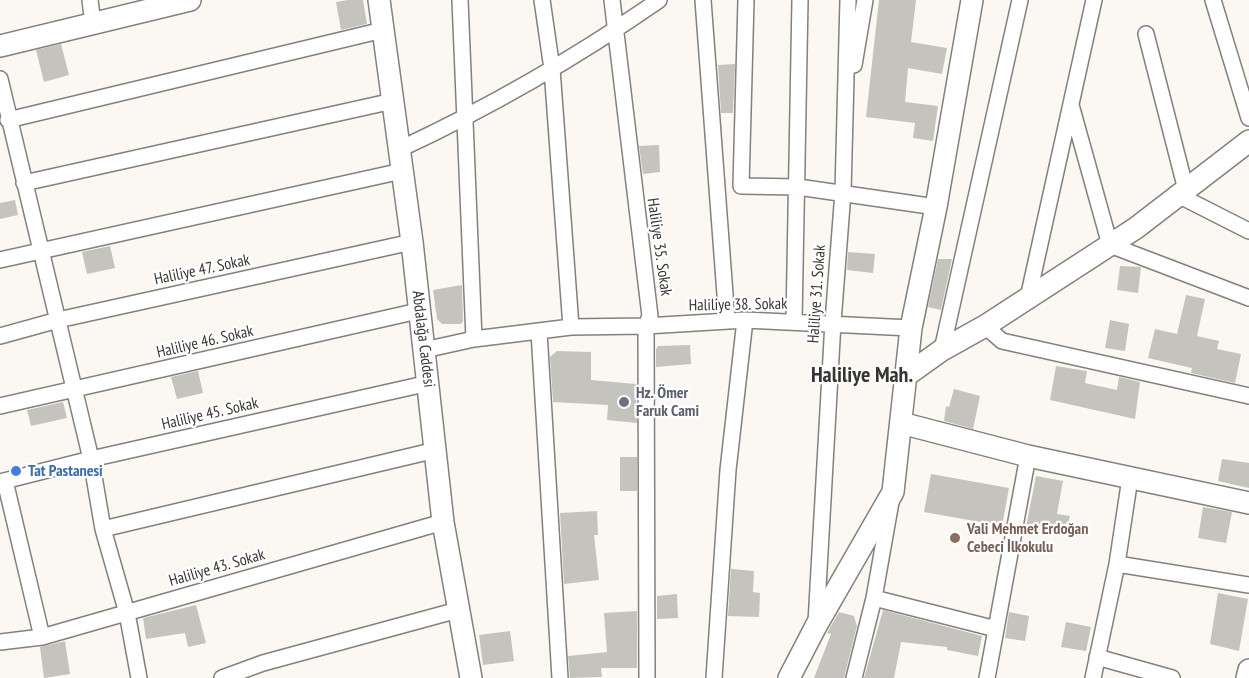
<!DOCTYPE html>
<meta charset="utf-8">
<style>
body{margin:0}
canvas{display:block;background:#fbf8f4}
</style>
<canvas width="1249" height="678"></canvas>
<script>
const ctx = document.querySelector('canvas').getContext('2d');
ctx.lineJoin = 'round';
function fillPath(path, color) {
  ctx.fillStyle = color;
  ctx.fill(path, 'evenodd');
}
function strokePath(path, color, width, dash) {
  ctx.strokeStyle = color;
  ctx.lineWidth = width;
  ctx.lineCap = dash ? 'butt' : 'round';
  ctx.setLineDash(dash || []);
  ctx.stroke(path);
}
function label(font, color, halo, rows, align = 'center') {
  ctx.font = font + ' "PT Sans Narrow",sans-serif';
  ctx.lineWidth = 4.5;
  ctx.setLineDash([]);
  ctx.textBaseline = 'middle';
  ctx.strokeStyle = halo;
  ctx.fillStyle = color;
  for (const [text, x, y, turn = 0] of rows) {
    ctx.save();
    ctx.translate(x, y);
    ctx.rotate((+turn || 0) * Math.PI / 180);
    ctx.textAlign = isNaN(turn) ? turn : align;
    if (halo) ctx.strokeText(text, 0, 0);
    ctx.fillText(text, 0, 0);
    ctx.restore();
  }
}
const building = new Path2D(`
 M 348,0 L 363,0 L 367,24 L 341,30 L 336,2 Z
 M 879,0 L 916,0 L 911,42 L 947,48 L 942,74 L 908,68 L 905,102 L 938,106 L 933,141 L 913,138 L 915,123 L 866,117 Z
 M 61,44 L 69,75 L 44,82 L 36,50 Z
 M 735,64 L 733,113 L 721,113 L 718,65 Z
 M 659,145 L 660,172 L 643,174 L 639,146 Z
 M 15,200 L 18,215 L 0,219 L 0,203 Z
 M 110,246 L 115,268 L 87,274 L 82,252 Z
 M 848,252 L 875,254 L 873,273 L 847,270 Z
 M 938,259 L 952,259 L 941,310 L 928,307 Z
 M 1120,266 L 1141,267 L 1138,293 L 1117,290 Z
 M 462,285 L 463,321 L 461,324 L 442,324 L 437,319 L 433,290 Z
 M 1186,295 L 1205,299 L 1197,336 L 1219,341 L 1217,349 L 1241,354 L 1235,383 L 1191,373 L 1192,368 L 1148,358 L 1155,329 L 1177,334 Z
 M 1110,320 L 1129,324 L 1125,351 L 1105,348 Z
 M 690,345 L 691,364 L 656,367 L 656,349 L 658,346 Z
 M 557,351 L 591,352 L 591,380 L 636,384 L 637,423 L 607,420 L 608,405 L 553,402 L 550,357 Z
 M 1056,366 L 1087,371 L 1085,383 L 1117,390 L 1119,377 L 1140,382 L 1135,419 L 1050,400 Z
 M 198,371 L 203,393 L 177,399 L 171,377 Z
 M 954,389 L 980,396 L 973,429 L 944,421 L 946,406 L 949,407 Z
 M 63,402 L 67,418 L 31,426 L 27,410 Z
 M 620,457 L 637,457 L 637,491 L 620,491 Z
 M 1222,459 L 1249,463 L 1249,488 L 1218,481 Z
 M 931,474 L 1009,488 L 1002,526 L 924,512 Z
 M 1036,476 L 1063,481 L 1057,514 L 1070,516 L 1065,536 L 1026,527 Z
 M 1203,507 L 1232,512 L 1226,543 L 1198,538 Z
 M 597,511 L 598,535 L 594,535 L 599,580 L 564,584 L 560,513 Z
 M 731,569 L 754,571 L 753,592 L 760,593 L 759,617 L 728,616 Z
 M 1218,593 L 1248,599 L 1239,651 L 1210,644 Z
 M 677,594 L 678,618 L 657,619 L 657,596 Z
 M 196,605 L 206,643 L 188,647 L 185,633 L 146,639 L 143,618 Z
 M 883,610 L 982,636 L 978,656 L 947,650 L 947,647 L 901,642 L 894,678 L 864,678 Z
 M 637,611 L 637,668 L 601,668 L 602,677 L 570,678 L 568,656 L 607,652 L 604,613 Z
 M 839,612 L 854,616 L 857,626 L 844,678 L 814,678 L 831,634 L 827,633 Z
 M 1009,612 L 1029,616 L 1025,641 L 1005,638 Z
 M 1066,622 L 1091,627 L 1086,651 L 1061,647 Z
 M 510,631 L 514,661 L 483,665 L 479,635 Z
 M 65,641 L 70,674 L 44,678 L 40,647 Z`);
const street = new Path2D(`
 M 90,0 L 93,24
 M 460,0 L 474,339
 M 542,0 L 552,69 L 571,327
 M 612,0 L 650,316 L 646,326 L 647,678
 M 703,0 L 727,321
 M 746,0 L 741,186 L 798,187 L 936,207
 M 1213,0 L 1249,118
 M 1146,34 L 1186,190
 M 854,65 L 865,0
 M 0,79 L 91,459 L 103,529 L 127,613 L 139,678
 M 1071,105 L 1110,245 L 1249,298
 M 8,120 L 383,30
 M 400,149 C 490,107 577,57 659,0
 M 24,183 L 393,101
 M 1178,195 L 1249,231
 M 0,260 L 402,171
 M 1028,298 L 1094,0
 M 794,321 L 800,0
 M 985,326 L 1002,341 L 1249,396
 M 539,332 L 560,678
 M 0,336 L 58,320 L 412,242
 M 424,350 L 474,339 L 571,327 L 646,326 L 745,320 L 911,328
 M 942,350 L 1020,0
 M 0,406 L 418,311
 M 5,481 L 42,637
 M 0,482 L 91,459 L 429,383
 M 103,529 L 436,450
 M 1117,564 L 1249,585
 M 874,598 L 996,629
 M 816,623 L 833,322 L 843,192 L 848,0
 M 0,642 L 42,637 L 443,522
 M 1097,657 L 1172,678
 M 222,678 L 263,663 L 458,610
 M 714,678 L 728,470 L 745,320
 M 854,678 L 874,598 L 891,502
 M 987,678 L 1028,456
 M 1093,678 L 1117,564 L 1130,478`);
const secondary = new Path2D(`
 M 379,0 L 412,242 L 443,522 L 471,678
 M 0,46 L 190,0
 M 907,375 L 942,350 L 985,326 L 1136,228 L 1249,141
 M 901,423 L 1028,456 L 1249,503
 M 789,678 L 816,626 L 893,492 L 911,328 L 936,207 L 972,0
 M 1247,678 L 1249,670`);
const markers = [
 [624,402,6,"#6b7280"],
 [16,471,6,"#3f7fe0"],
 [955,538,6,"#8d6e63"]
];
const streetNames = [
 ["Haliliye 35. Sokak",659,247,82],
 ["Haliliye 47. Sokak",202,270,-12],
 ["Haliliye 31. Sokak",817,294,-86],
 ["Haliliye 38. Sokak",738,305,-1],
 ["Abdalağa Caddesi",423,339,83],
 ["Haliliye 46. Sokak",205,342,-13],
 ["Haliliye 45. Sokak",210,414,-13],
 ["Haliliye 43. Sokak",217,568,-16]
];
const worshipNames = [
 ["Hz. Ömer",636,393],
 ["Faruk Cami",636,411]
];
const shopNames = [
 ["Tat Pastanesi",28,471]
];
const educationNames = [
 ["Vali Mehmet Erdoğan",967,529],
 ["Cebeci İlkokulu",967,547]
];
const districtNames = [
 ["Haliliye Mah.",862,376]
];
fillPath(building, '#c5c3be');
strokePath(street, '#83817c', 18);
strokePath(secondary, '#83817c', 24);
strokePath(street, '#fff', 15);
strokePath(secondary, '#fff', 21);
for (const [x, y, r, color] of markers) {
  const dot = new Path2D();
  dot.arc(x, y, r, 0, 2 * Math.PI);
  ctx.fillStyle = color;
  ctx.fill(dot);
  strokePath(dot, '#fff', 2);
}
label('16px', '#363533', '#fff', streetNames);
label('bold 16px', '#5b616d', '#fff', worshipNames, 'left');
label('bold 16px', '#366cbe', '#fff', shopNames, 'left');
label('bold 16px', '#785e54', '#fff', educationNames, 'left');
label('bold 22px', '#363533', '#fff', districtNames);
</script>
